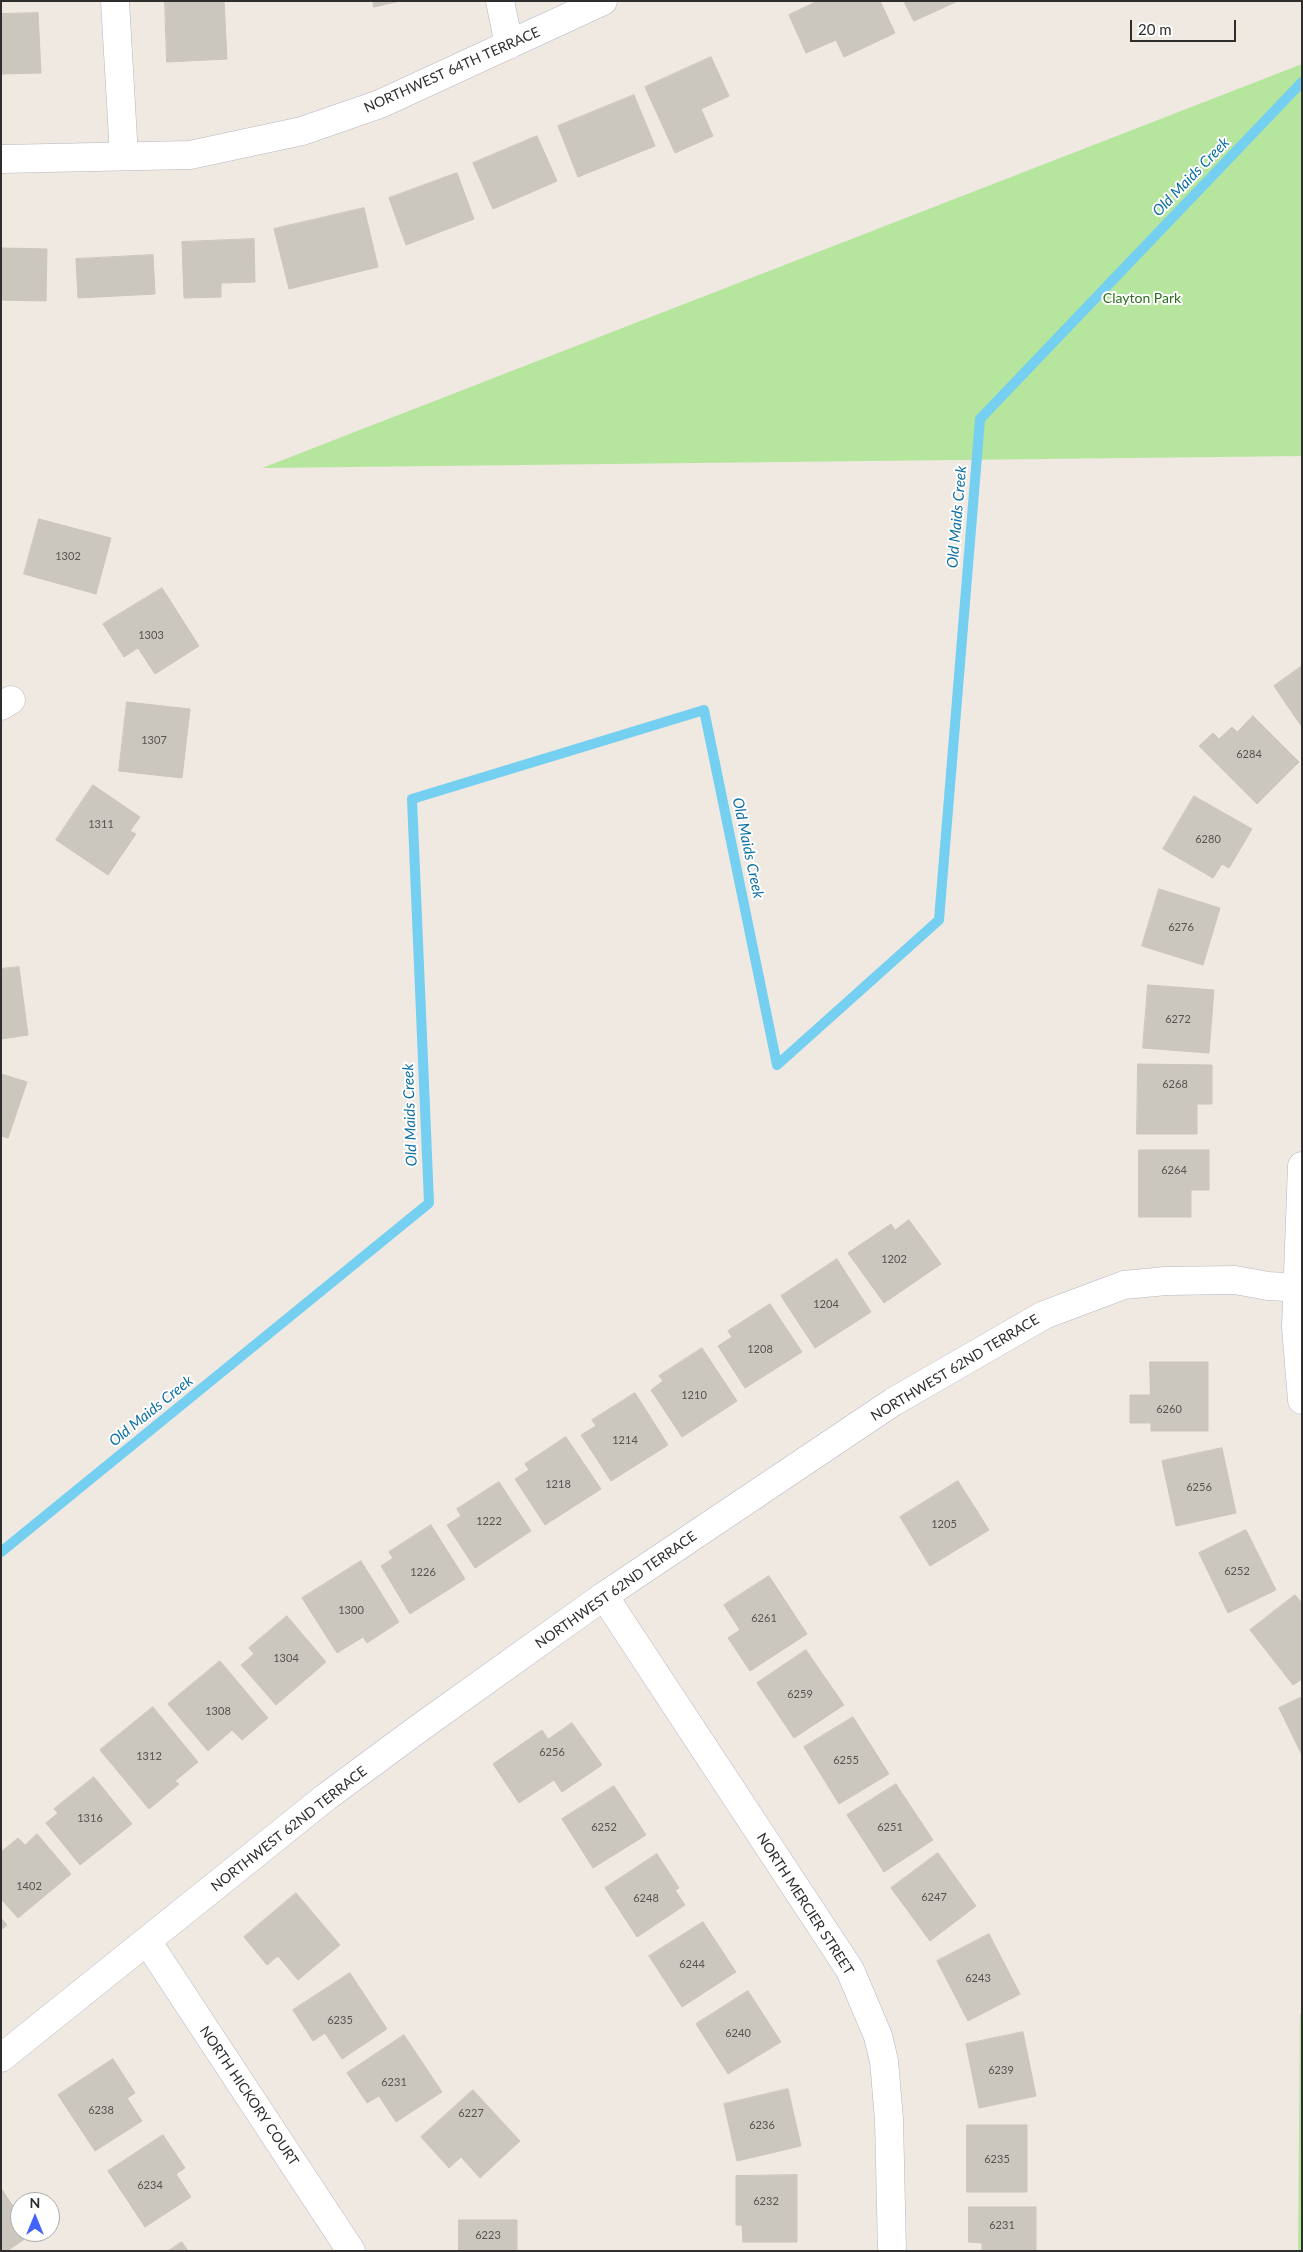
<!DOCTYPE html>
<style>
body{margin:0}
#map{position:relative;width:1303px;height:2252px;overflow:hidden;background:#efe9e1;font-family:Lato,sans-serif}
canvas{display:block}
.frame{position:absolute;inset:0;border:2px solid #2e2e2e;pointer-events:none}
.north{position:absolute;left:10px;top:2192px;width:50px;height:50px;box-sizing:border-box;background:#fff;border:1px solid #ababab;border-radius:50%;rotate:0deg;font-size:14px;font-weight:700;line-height:20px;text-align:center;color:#2e2e2e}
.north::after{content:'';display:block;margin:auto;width:18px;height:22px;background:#4264fb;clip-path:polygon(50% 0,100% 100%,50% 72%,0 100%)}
.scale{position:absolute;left:1130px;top:20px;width:106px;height:22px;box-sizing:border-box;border:2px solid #2e2e2e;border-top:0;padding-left:6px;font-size:15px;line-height:18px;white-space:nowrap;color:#2e2e2e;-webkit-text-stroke:4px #fff;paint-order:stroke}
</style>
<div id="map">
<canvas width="1303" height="2252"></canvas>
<div class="frame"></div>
<div class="north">N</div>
<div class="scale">20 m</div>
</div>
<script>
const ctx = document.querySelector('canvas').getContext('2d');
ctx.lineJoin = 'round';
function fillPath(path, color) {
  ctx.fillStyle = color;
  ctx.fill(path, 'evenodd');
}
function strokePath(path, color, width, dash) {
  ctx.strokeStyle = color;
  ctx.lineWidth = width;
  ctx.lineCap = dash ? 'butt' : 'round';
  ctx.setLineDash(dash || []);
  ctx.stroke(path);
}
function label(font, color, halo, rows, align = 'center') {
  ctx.font = font + ' Lato,sans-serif';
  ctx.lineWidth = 4;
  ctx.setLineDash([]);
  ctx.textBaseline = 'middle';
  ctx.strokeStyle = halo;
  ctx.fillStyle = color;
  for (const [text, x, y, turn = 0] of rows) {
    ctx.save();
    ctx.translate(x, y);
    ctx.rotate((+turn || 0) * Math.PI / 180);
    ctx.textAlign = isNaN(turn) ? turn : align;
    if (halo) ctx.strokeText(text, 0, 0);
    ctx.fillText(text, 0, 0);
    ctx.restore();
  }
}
const green = new Path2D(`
 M 1302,64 L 1302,456 L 262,468 Z
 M 1300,2014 L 1302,2014 L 1302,2251 L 1298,2251 Z`);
const stream = new Path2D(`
 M 1,1552 L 429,1203 L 412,799 L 704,710 L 777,1065 L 939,920 L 980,419 L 1302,82`);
const building = new Path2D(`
 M 165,1 L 224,1 L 227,59 L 167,62 Z
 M 373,1 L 400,1 L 374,7 Z
 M 818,1 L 880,1 L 895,33 L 844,57 L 836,40 L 806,53 L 789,15 Z
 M 904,1 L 958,1 L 914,21 Z
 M 38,13 L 41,73 L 1,74 L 1,14 Z
 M 711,57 L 729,96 L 701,109 L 713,136 L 675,153 L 645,87 Z
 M 634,95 L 655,146 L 578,177 L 558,126 Z
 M 537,136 L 557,181 L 493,209 L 473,163 Z
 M 457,173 L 474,219 L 406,245 L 389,198 Z
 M 364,208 L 378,267 L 289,289 L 274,229 Z
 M 254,239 L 255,282 L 221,283 L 221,297 L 184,298 L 182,242 Z
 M 1,248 L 47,249 L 46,301 L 1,300 Z
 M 153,255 L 155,294 L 78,298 L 76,259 Z
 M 39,519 L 111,538 L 96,594 L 24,574 Z
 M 162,588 L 199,646 L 155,674 L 138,648 L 124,657 L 103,624 Z
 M 1302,666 L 1302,727 L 1274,686 Z
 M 127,702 L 190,709 L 182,778 L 119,771 Z
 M 1253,716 L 1299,762 L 1257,804 L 1199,746 L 1213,733 L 1219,739 L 1232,727 L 1237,732 Z
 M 93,785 L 140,817 L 130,831 L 136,834 L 108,875 L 56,840 Z
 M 1194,796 L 1252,829 L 1229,868 L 1222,864 L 1213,878 L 1163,849 Z
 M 1159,889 L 1220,908 L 1203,965 L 1142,946 Z
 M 19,967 L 28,1035 L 1,1039 L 1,969 Z
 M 1148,985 L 1214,990 L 1209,1053 L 1143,1048 Z
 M 1138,1064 L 1212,1065 L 1212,1104 L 1197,1104 L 1197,1134 L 1137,1134 Z
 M 1,1074 L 27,1082 L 8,1138 L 1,1136 Z
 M 1139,1150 L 1209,1150 L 1209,1190 L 1191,1190 L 1191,1217 L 1139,1217 Z
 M 909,1220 L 941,1264 L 884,1303 L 848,1253 L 891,1224 L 895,1230 Z
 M 837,1259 L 871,1312 L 815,1348 L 781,1296 Z
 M 770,1304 L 802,1352 L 745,1388 L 718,1346 L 732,1337 L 728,1331 Z
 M 702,1348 L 737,1401 L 682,1437 L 651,1390 L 663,1381 L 659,1376 Z
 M 1150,1362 L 1208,1362 L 1208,1431 L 1151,1431 L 1151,1423 L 1130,1423 L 1130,1395 L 1150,1395 Z
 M 635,1393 L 668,1445 L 611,1481 L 581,1435 L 596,1426 L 592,1420 Z
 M 566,1437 L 601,1489 L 545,1525 L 515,1479 L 529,1470 L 525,1464 Z
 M 1222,1448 L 1236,1513 L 1176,1526 L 1162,1461 Z
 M 958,1481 L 989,1530 L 930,1566 L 900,1517 Z
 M 499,1482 L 531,1531 L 475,1568 L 447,1525 L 461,1516 L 457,1509 Z
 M 431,1525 L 465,1579 L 410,1614 L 381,1566 L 393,1558 L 389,1552 Z
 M 1246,1530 L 1276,1590 L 1228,1613 L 1199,1553 Z
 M 361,1561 L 399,1622 L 367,1643 L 363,1637 L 337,1653 L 302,1598 Z
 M 769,1576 L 807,1634 L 750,1671 L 728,1638 L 740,1630 L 724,1605 Z
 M 1295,1595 L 1302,1603 L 1302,1679 L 1293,1685 L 1250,1630 Z
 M 287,1616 L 326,1662 L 276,1705 L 241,1665 L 254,1654 L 249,1648 Z
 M 806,1650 L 844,1705 L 794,1738 L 757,1683 Z
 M 220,1661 L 268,1718 L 242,1740 L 232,1730 L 208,1751 L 168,1704 Z
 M 1302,1697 L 1302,1755 L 1279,1708 Z
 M 153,1707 L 198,1762 L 175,1781 L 179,1784 L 149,1809 L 100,1750 Z
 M 853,1717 L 889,1774 L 839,1804 L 804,1747 Z
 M 572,1723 L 602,1765 L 562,1792 L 554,1780 L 519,1803 L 493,1764 L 542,1730 L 548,1739 Z
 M 94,1777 L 132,1824 L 80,1865 L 46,1823 L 58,1813 L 54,1809 Z
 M 896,1784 L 933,1840 L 884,1872 L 847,1815 Z
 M 614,1786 L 646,1835 L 593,1868 L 562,1819 Z
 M 37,1834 L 71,1874 L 18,1918 L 1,1899 L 1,1852 L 18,1838 L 25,1845 Z
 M 938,1853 L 976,1906 L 930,1941 L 891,1888 Z
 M 657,1854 L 679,1888 L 675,1890 L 685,1905 L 637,1937 L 605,1888 Z
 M 296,1893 L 340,1945 L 298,1980 L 278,1956 L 267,1965 L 244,1937 Z
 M 1,1918 L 7,1925 L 1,1930 Z
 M 703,1922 L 736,1972 L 682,2007 L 649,1956 Z
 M 989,1934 L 1020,1994 L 968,2021 L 937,1961 Z
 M 350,1973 L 387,2029 L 342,2059 L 325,2033 L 313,2041 L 293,2010 Z
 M 748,1991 L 781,2042 L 728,2074 L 696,2024 Z
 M 1023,2032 L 1036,2096 L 979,2108 L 966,2044 Z
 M 404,2035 L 442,2092 L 396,2122 L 379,2096 L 367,2103 L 347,2073 Z
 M 113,2059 L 135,2093 L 127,2098 L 142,2121 L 95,2151 L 58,2095 Z
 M 788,2089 L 801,2146 L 737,2161 L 724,2104 Z
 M 473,2090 L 520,2141 L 480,2178 L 461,2157 L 449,2168 L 421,2137 Z
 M 967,2125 L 1027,2125 L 1027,2192 L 967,2192 Z
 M 163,2135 L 185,2168 L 176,2174 L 191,2197 L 145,2227 L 108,2171 Z
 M 797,2175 L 797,2242 L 743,2242 L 742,2225 L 736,2225 L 736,2176 Z
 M 1,2188 L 20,2217 L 20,2232 L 30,2232 L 32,2234 L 7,2251 L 1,2251 Z
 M 969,2207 L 1036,2207 L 1036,2251 L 982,2251 L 982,2243 L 969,2242 Z
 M 459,2220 L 517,2220 L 517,2251 L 459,2251 Z
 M 182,2242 L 188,2251 L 168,2251 Z`);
const minor = new Path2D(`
 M 115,1 L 124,156
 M 500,1 L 509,45
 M 1,159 L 190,155 L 302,131 L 380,104 L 603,1
 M 1,706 L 11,700
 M 1302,1166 L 1296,1327 L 1302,1400
 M 604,1596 L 850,1970 L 878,2036 L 884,2061 L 889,2119 L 892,2251
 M 147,1941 L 351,2251
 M 1,2058 L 326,1797 L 418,1729 L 604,1596 L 893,1402 L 1044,1315 L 1124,1285 L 1166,1281 L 1235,1280 L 1268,1286 L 1302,1288`);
const numberNames = [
 ["1302",68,556],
 ["1303",151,635],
 ["1307",154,740],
 ["6284",1249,754],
 ["1311",101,824],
 ["6280",1208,839],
 ["6276",1181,927],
 ["6272",1178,1019],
 ["6268",1175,1084],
 ["6264",1174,1170],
 ["1202",894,1259],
 ["1204",826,1304],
 ["1208",760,1349],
 ["1210",694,1395],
 ["6260",1169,1409],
 ["1214",625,1440],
 ["1218",558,1484],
 ["6256",1199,1487],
 ["1222",489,1521],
 ["1205",944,1524],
 ["6252",1237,1571],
 ["1226",423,1572],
 ["1300",351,1610],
 ["6261",764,1618],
 ["1304",286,1658],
 ["6259",800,1694],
 ["1308",218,1711],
 ["6256",552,1752],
 ["1312",149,1756],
 ["6255",846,1760],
 ["1316",90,1818],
 ["6252",604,1827],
 ["6251",890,1827],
 ["1402",29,1886],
 ["6247",934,1897],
 ["6248",646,1898],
 ["6244",692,1964],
 ["6243",978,1978],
 ["6235",340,2020],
 ["6240",738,2033],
 ["6239",1001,2070],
 ["6231",394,2082],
 ["6238",101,2110],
 ["6227",471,2113],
 ["6236",762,2125],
 ["6235",997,2159],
 ["6234",150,2185],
 ["6232",766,2201],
 ["6231",1002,2225],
 ["6223",488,2235]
];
const streetNames = [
 ["NORTHWEST 64TH TERRACE",452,70,-24],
 ["NORTHWEST 62ND TERRACE",955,1368,-31],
 ["NORTHWEST 62ND TERRACE",616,1590,-35],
 ["NORTHWEST 62ND TERRACE",289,1829,-38],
 ["NORTH MERCIER STREET",805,1904,57],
 ["NORTH HICKORY COURT",249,2096,56]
];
const parkNames = [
 ["Clayton Park",1142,298]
];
const waterNames = [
 ["Old Maids Creek",1191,177,-46],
 ["Old Maids Creek",957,517,-85],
 ["Old Maids Creek",748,848,78],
 ["Old Maids Creek",410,1115,-92],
 ["Old Maids Creek",151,1411,-39]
];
fillPath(green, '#b6e59e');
strokePath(stream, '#75cff0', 10);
fillPath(building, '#cbc7bf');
strokePath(building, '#cbc5ba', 1);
strokePath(minor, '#b4b7c1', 29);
strokePath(minor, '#fff', 28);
label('11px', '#555452', null, numberNames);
label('14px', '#2e2e2e', '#fff', streetNames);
label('14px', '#2c6e1b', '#fff', parkNames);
label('italic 15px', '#0d6fa3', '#fff', waterNames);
</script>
